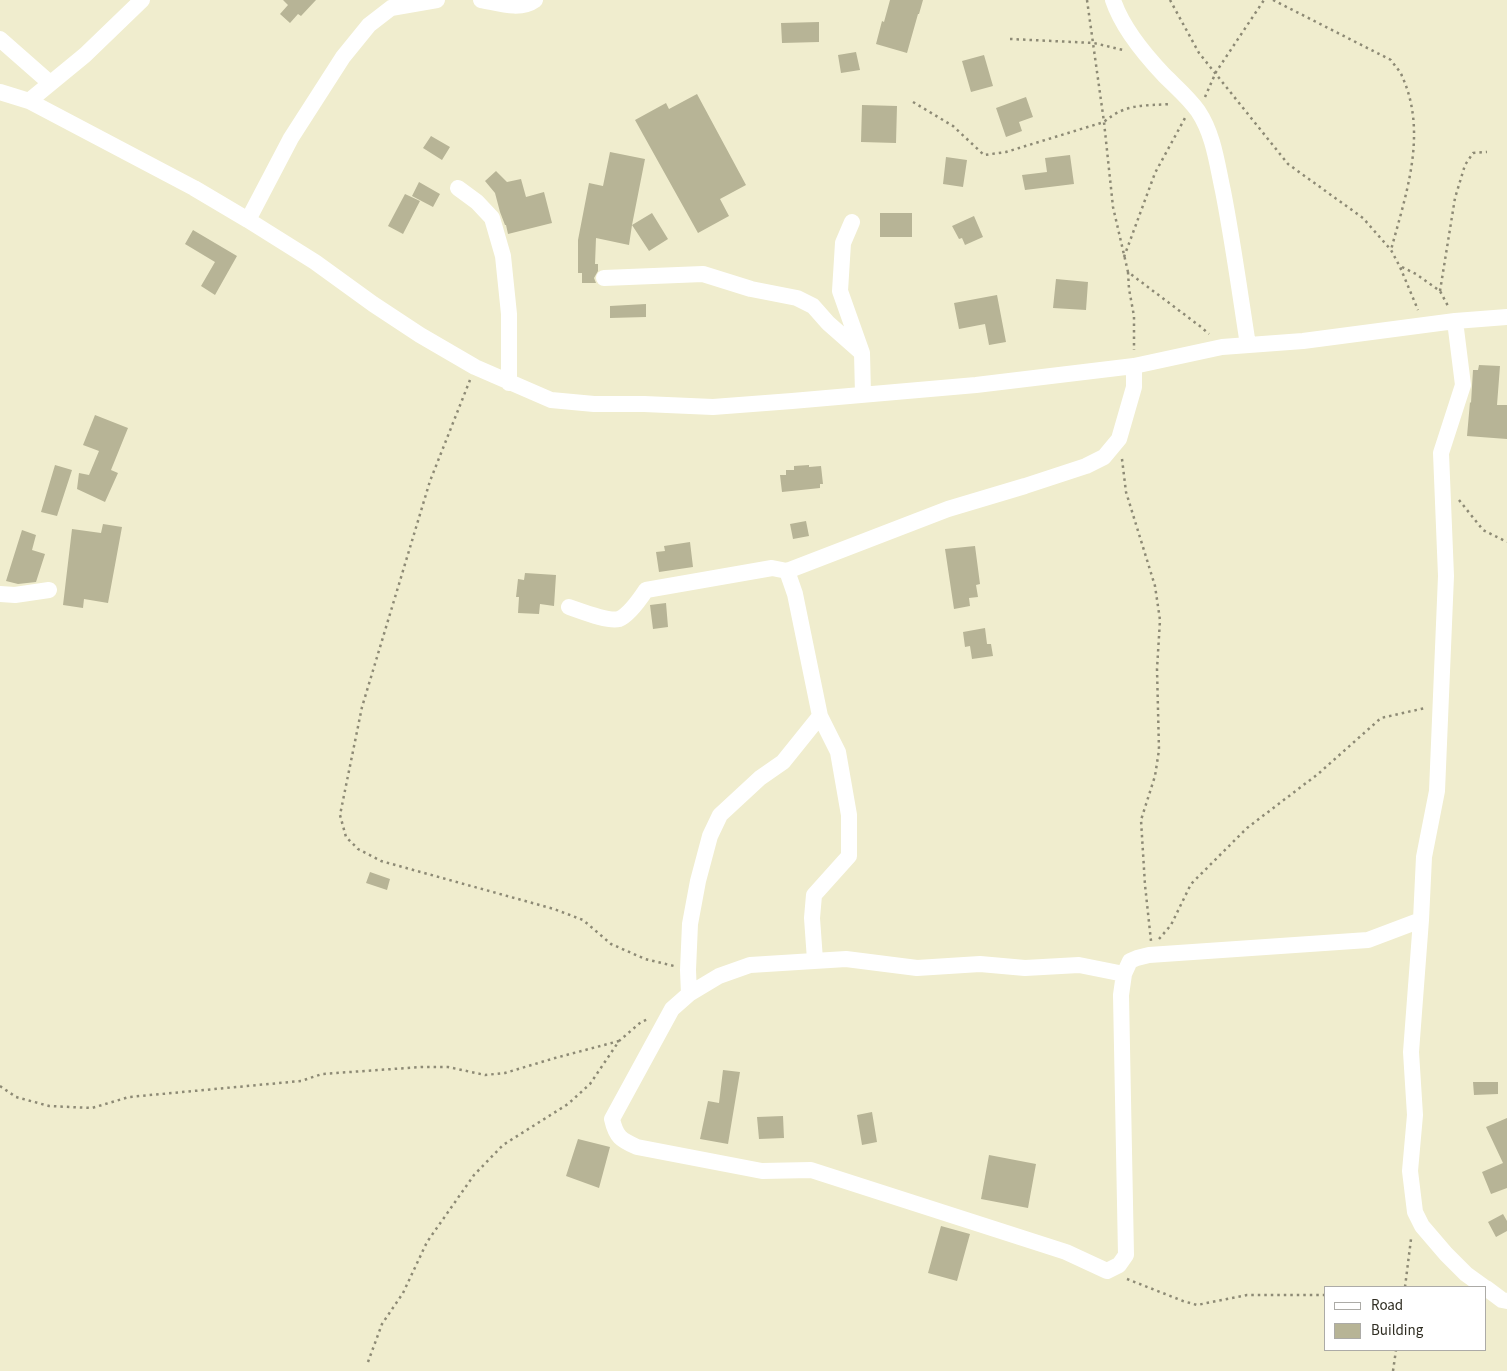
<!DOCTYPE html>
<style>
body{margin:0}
#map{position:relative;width:1507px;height:1371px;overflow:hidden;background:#f0edce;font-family:"Source Sans 3",sans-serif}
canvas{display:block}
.legend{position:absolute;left:1324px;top:1286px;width:162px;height:65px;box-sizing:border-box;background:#fff;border:1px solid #acaba7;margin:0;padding:6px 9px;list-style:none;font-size:15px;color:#302e23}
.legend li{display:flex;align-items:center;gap:10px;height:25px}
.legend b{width:25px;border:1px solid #acaba7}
</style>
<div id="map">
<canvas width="1507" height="1371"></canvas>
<ul class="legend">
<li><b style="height:6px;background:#fff"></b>Road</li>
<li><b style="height:14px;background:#b7b496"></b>Building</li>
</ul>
</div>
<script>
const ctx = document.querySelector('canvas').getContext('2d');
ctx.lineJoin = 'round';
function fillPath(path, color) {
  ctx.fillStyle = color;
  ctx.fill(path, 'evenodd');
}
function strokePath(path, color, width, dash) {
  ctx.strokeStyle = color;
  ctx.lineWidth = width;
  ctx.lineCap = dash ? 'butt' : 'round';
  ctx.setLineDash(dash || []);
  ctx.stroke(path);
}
const building = new Path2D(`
 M 283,0 L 316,0 L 301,16 L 298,14 L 290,23 L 280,14 L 288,5 Z
 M 890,0 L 923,0 L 919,14 L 918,14 L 907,53 L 876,44 L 882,21 L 884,22 Z
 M 819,22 L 819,42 L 782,43 L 781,23 Z
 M 856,52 L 860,70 L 841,73 L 838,55 Z
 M 984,55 L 993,86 L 971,92 L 962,61 Z
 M 697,94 L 746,185 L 720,199 L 729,216 L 698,233 L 635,120 L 666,103 L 669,109 Z
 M 1026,97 L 1033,117 L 1019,122 L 1022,131 L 1006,137 L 996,108 Z
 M 862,105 L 897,106 L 896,143 L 861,142 Z
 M 431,136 L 450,147 L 442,160 L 423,148 Z
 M 610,152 L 645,159 L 632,225 L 652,213 L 668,239 L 649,251 L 632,225 L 629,245 L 596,238 L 595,264 L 598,264 L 598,271 L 594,278 L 596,283 L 582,283 L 582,273 L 578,273 L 578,240 L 589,183 L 603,186 Z
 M 1070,155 L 1074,184 L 1025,190 L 1022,175 L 1047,172 L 1045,158 Z
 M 946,157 L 967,160 L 963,187 L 943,184 Z
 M 496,171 L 507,182 L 521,179 L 526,197 L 544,192 L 552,223 L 508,234 L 506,225 L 505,225 L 500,212 L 495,193 L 485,181 Z
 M 419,182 L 440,194 L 433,207 L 412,196 Z
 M 405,194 L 420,201 L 403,234 L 388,226 Z
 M 880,213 L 912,213 L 912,237 L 880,237 Z
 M 974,216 L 983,237 L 965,245 L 962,238 L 959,239 L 952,226 Z
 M 193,230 L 237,256 L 215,295 L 201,286 L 215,262 L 185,244 Z
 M 1056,279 L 1088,282 L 1086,310 L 1053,308 Z
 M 997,295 L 1006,342 L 989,345 L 985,324 L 959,329 L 954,303 Z
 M 646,304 L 646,317 L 610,318 L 610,306 Z
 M 1479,365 L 1500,366 L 1497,405 L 1507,405 L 1507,439 L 1467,436 L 1470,402 L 1471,403 L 1473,370 L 1478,370 Z
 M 95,415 L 128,428 L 111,470 L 118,473 L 105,502 L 77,489 L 79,473 L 89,475 L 99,451 L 83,445 Z
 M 55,465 L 72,470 L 57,516 L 41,512 Z
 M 809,465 L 809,467 L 821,466 L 823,484 L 820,484 L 820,488 L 782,492 L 780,475 L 786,475 L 786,470 L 794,470 L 794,466 Z
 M 806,521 L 809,536 L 793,539 L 790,524 Z
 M 103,524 L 122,527 L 108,603 L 84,599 L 83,608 L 63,605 L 72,529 L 101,533 Z
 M 22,530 L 36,535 L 32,550 L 45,554 L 36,582 L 18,584 L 6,581 Z
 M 690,542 L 693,567 L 659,572 L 656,552 L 665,551 L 664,546 Z
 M 975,546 L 980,584 L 976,585 L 978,597 L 969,598 L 970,606 L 954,609 L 945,549 Z
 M 525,573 L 556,575 L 554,606 L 540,604 L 539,614 L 518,613 L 519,597 L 516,597 L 518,579 L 524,580 Z
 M 666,603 L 668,627 L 653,629 L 650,605 Z
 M 985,628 L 987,644 L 991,644 L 993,656 L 972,659 L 970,646 L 965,647 L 963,632 Z
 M 370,872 L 390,879 L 387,890 L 366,883 Z
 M 723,1070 L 740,1072 L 728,1144 L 700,1139 L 708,1101 L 719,1103 Z
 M 1473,1082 L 1498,1082 L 1498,1094 L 1474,1095 Z
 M 872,1112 L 877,1142 L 862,1145 L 857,1115 Z
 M 783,1116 L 784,1138 L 759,1139 L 757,1117 Z
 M 1507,1118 L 1507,1188 L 1491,1194 L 1482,1172 L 1503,1163 L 1486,1127 Z
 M 578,1139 L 610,1147 L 599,1188 L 566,1176 Z
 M 989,1155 L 1036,1164 L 1028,1208 L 981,1199 Z
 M 1503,1214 L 1507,1221 L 1507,1231 L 1496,1237 L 1488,1222 Z
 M 941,1226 L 970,1234 L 957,1281 L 928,1273 Z`);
const path = new Path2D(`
 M 1087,0 L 1104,122 L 1113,207 L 1128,272 L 1201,327 L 1209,334
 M 1170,0 L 1199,53 L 1288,164 L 1363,218 L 1391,250 L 1400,267 L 1418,310
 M 1273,0 L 1391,60 C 1395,66 1400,71 1402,76 C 1428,133 1406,194 1391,250
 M 1010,39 L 1094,43 L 1123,50
 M 1205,97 L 1216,72 L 1264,0
 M 913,102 L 953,126 L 984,155 L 1006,152 L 1104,122 C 1126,103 1144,106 1171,104
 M 1124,257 L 1155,173 L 1185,118
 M 1402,267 L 1416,274 L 1440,291 L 1448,306
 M 1128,272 L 1129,289 L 1134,316 L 1134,350
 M 1440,291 L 1455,198 L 1465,165 L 1473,153 L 1487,152
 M 470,380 L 430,481 L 362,707 L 340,815 L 346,837 L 358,849 L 381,861 L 554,909 L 583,920 L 611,944 L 645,959 L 674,966
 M 1122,459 L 1126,492 L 1155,586 L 1160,620 L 1157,669 L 1159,750 L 1155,776 L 1141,820 L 1145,885 L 1151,941
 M 1459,500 L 1483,530 L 1507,542
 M 1159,939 L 1171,925 L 1191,884 L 1247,828 L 1318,774 L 1381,718 L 1425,708
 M 0,1086 L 16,1097 L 49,1106 L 92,1108 L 129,1097 L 301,1081 L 322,1074 L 421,1067 L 448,1067 L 485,1075 L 505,1073 L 555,1058 L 619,1041
 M 1127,1279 L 1183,1301 L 1197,1305 L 1247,1295 L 1326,1295
 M 1405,1287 L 1411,1239
 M 368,1362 L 382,1324 L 403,1293 L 427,1242 L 474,1175 L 503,1145 L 568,1104 L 590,1084 L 619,1041 L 641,1022 L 648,1019
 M 1393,1371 L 1396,1350`);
const minor = new Path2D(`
 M 481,0 C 498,3 520,11 535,0
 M 1113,0 C 1122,27 1145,55 1164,75 C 1176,87 1189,98 1198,111 C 1214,135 1217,164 1223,191 C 1233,242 1240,294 1248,345
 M 0,39 L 50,83
 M 0,92 L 29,101 L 194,188 L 248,220 L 315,262 L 373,304 L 420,335 L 475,367 L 551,400 L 594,404 L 644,404 L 713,407 L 792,401 L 976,385 L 1134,366 L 1222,347 L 1303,341 L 1455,321 L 1507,317
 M 29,101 L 85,55 L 142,0
 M 458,188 L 477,202 L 492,218 L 503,256 L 509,314 L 509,383
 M 248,220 L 291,138 L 343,57 L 369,25 L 391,8 L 437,0
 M 852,222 L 843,243 L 840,291 L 862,353 L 863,394
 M 604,278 L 703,274 L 751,289 L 797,298 L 813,306 L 828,323 L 862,353
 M 787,571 L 948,509 L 1025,486 L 1086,466 L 1104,457 L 1119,439 L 1134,387 L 1134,366
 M 0,594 L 15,595 L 49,590
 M 569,607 C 581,611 608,622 619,619 C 629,615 640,599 646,590 L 772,568 L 787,571 L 795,594 L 820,716 L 783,762 L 760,778 L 720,815 L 710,836 L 698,881 L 690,924 L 688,970 L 689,994
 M 1421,920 L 1411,1052 L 1415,1115 L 1410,1171 L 1415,1212 L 1422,1226 L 1446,1254 L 1466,1274 L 1484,1287
 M 815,960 L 812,918 L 814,895 L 849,856 L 849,815 L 838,752 L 820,716
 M 1124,974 L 1079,965 L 1025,968 L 980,964 L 917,968 L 846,959 L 750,965 L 719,976 L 689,994 L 672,1009 L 612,1119 C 616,1137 621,1140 637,1147 L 762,1171 L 811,1170 L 1066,1252 L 1107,1271 L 1119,1265 L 1126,1255 L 1121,995 L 1124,974 L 1130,961 L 1137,958 L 1149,955 L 1368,940 L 1421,920 L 1424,857 L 1437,791 L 1446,576 L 1441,453 L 1463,385 L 1455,321
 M 1486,1288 L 1502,1300 L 1507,1301`);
fillPath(building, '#b7b496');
strokePath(path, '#8d8a75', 2.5, [2.5, 4]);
strokePath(minor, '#fff', 16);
</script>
